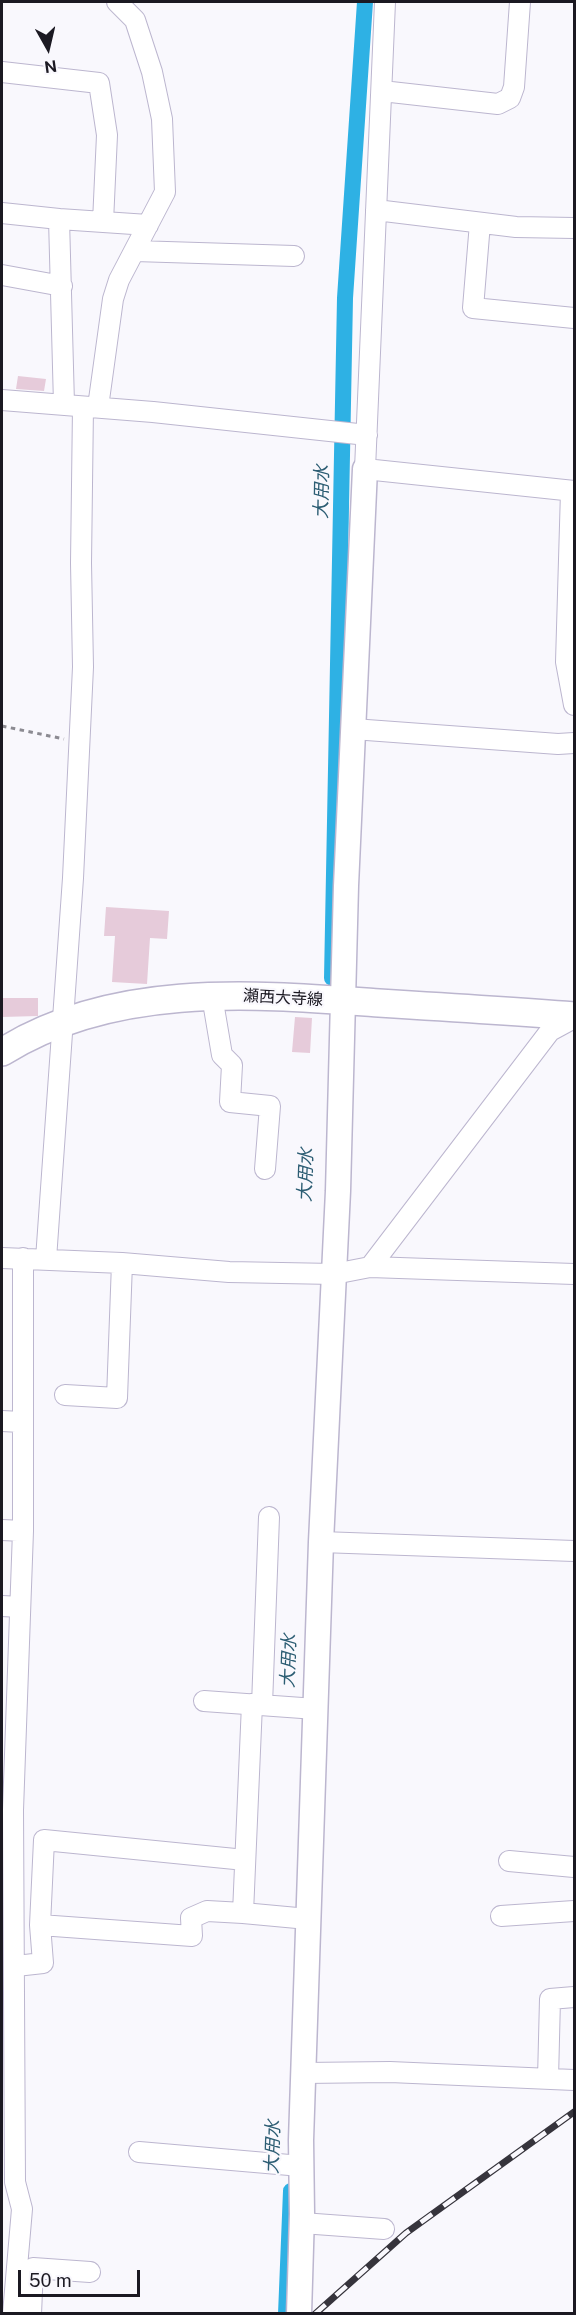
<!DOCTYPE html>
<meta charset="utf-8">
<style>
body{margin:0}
#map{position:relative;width:576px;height:2315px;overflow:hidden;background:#f9f8fd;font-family:"Public Sans",sans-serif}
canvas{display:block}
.frame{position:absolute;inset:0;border:3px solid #1b1922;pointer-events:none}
.north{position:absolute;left:18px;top:18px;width:60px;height:60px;-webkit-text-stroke:4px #f9f8fd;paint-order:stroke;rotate:172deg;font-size:16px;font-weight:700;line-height:24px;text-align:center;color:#1b1922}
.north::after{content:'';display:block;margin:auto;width:21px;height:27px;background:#1b1922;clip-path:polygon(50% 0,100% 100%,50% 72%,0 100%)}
.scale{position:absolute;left:18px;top:2270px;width:122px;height:27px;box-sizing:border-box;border:3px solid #1b1922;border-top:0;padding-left:8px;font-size:18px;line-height:21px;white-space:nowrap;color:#1b1922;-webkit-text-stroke:4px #f9f8fd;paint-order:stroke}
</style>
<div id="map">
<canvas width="576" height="2315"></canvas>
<div class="frame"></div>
<div class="north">N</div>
<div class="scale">50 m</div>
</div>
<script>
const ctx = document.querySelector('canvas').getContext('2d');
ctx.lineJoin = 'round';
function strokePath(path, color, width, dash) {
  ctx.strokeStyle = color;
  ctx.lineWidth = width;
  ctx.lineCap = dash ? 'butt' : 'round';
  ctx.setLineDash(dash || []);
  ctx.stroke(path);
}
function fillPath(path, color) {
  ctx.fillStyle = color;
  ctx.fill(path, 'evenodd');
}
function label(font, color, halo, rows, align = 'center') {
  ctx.font = font + ' "Public Sans","Noto Sans JP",sans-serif';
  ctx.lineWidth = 4.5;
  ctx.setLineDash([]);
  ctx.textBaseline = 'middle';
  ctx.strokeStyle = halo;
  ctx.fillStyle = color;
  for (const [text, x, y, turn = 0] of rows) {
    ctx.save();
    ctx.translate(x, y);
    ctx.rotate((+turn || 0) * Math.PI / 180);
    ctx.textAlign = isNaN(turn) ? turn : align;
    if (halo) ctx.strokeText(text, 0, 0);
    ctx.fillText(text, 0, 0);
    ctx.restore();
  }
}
const canal = new Path2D(`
 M 332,978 L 345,298 L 365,2
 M 286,2314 L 291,2191`);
const building = new Path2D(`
 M 18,376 L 46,379 L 44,391 L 16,389 Z
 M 106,907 L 169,911 L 167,939 L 150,938 L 147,984 L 112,982 L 115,936 L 104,936 Z
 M 2,998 L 38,998 L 38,1016 L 2,1017 Z
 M 295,1017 L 312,1018 L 310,1053 L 292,1052 Z`);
const path = new Path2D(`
 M 2,726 L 64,739`);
const minor = new Path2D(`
 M 385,2 L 365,469 L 574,491
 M 2,72 L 99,83 L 107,135 L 103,222
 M 382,91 L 498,104 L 510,98 L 514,87 L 520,2
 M 376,210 L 516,227 L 574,228
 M 2,213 L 59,219 L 64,404
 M 59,219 L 148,225
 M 480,223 L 473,308 L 574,318
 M 135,251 L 294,256
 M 2,275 L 62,286
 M 2,400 L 153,412 L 367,435
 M 98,407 L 113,299 L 119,280 L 165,192 L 162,119 L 152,72 L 135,20 L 117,2
 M 571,491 L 566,662 L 574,705
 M 353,729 L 558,744 L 574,743
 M 212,996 L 222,1055 L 232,1065 L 230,1102 L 270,1106 L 265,1169
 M 2,1258 L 122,1263 L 229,1272 L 334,1274 L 370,1267 L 574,1274
 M 46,1259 L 73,878 L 83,667 L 81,563 L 83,407
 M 370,1267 L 550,1031 L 574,1018
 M 65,1395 L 117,1398 L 122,1263
 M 2,1421 L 21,1422
 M 2,1530 L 23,1531
 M 321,1542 L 574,1551
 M 2,1606 L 20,1607
 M 204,1701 L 316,1709
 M 252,1704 L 243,1913 L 308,1919
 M 262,1705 L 269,1517
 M 509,1861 L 574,1867
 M 243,1913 L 207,1911 L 191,1918 L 192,1936 L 40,1925 L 44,1840 L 245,1860
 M 501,1916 L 574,1911
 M 16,1966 L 43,1963 L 40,1925
 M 303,2073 L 390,2072 L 574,2080
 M 548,2079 L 550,1999 L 574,1997
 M 139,2152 L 301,2166
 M 302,2223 L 384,2229
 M 13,2314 L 22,2209 L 15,2182 L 13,1810 L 23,1531 L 23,1258
 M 31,2314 L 33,2268 L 90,2272`);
const tertiary = new Path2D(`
 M 299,2314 L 302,2214 L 301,2140 L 321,1542 L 338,1191 L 346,886 L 365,469`);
const secondary = new Path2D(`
 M 2,1052 C 114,982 253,994 379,1003 C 444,1007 509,1011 574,1016`);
const rail = new Path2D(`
 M 315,2314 L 406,2233 L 574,2112`);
const streetNames = [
 ["瀬西大寺線",283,998,3]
];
const waterNames = [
 ["大用水",322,492,-89],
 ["大用水",306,1175,-88],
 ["大用水",289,1661,-88],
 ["大用水",273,2147,-88]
];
strokePath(canal, '#2eb1e4', 16);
fillPath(building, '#e6cbda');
strokePath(minor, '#bcb6cf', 22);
strokePath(tertiary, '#bcb6cf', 27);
strokePath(secondary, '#bcb6cf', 30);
strokePath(path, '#8c8b92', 3, [4.5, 4.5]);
strokePath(minor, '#fff', 20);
strokePath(tertiary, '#fff', 24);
strokePath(secondary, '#fff', 27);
strokePath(rail, '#36343c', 7);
strokePath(rail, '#f9f8fd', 4.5, [14]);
label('16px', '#1b1922', '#f9f8fd', streetNames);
label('italic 18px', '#2c5d73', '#f9f8fd', waterNames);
</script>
